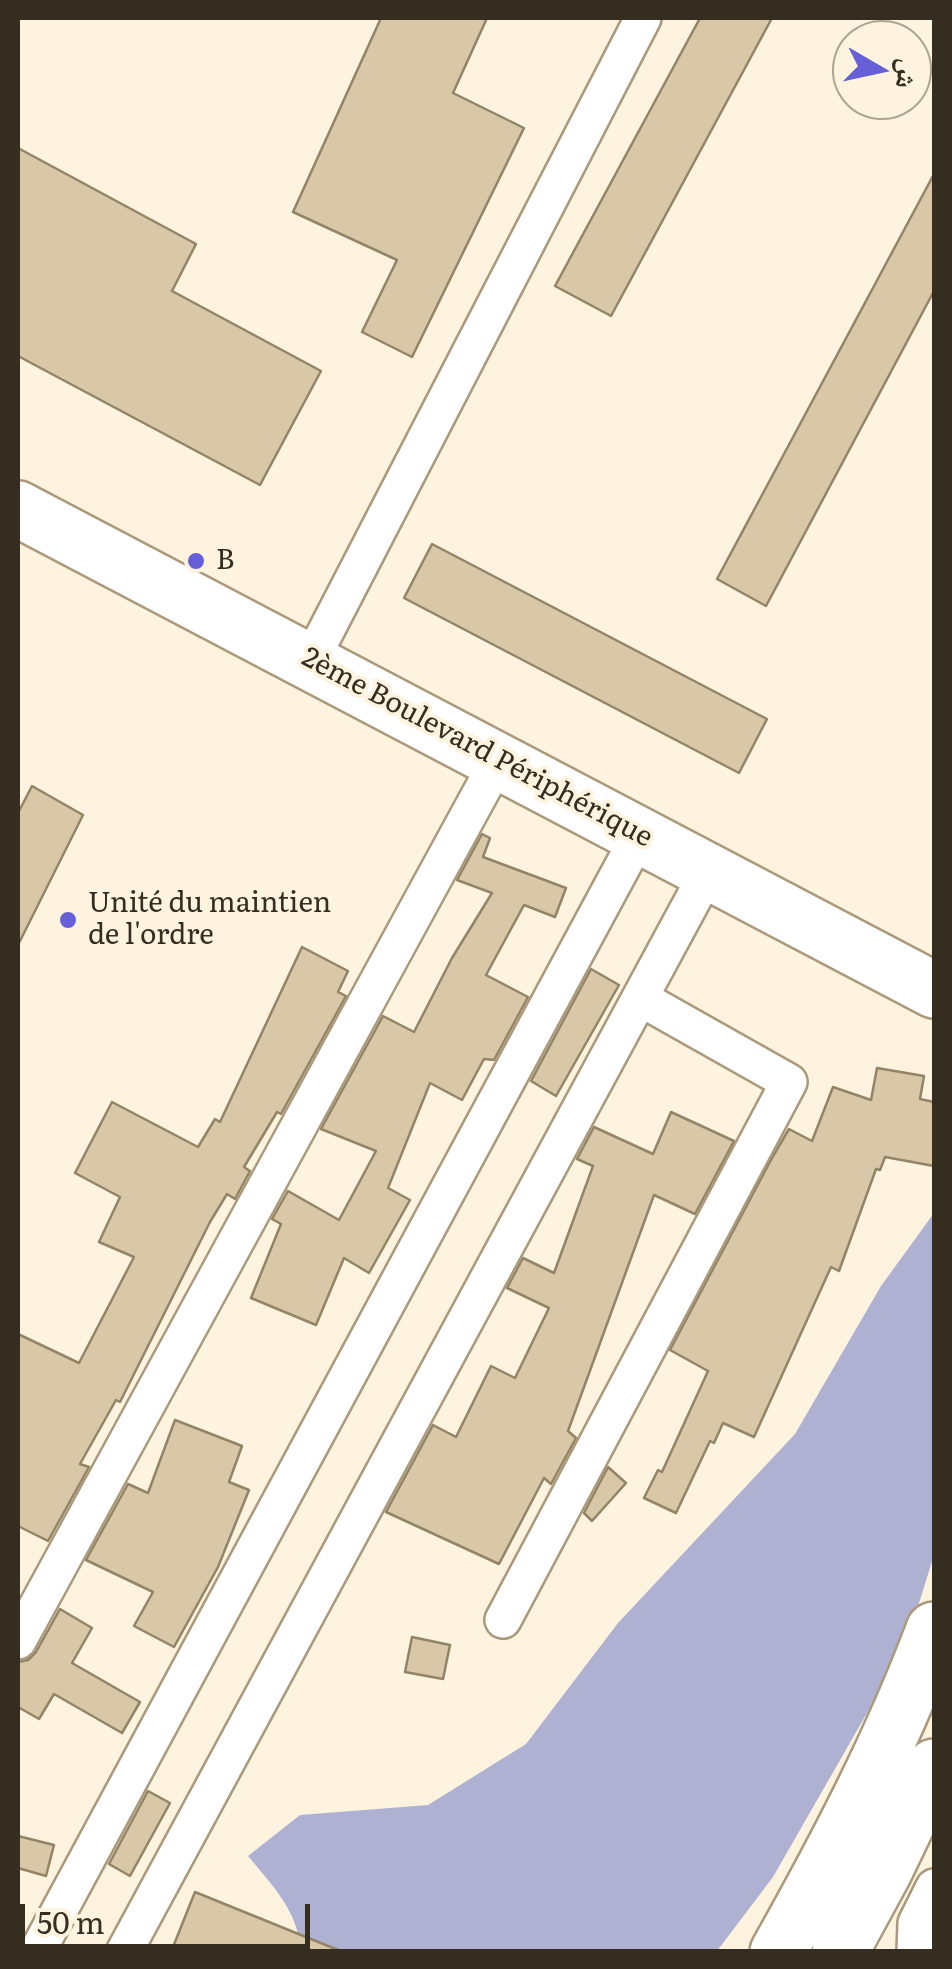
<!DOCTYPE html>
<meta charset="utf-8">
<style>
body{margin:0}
#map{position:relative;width:952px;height:1969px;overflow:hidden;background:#fdf3df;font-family:Literata,"Noto Naskh Arabic",serif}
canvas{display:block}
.frame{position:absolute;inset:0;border:20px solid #342d20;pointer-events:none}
.north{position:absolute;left:832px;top:20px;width:100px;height:100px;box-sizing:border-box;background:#fdf3df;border:2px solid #ada493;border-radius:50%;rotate:99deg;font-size:28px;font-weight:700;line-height:40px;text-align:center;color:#342d20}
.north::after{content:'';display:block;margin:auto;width:35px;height:45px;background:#675fd8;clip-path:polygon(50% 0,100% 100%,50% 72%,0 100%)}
.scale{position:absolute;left:20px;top:1904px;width:290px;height:45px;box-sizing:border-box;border:5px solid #342d20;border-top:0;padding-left:12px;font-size:30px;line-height:35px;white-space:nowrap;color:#342d20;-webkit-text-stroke:8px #fdf3df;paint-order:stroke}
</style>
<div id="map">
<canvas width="952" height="1969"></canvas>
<div class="frame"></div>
<div class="north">ش</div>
<div class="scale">50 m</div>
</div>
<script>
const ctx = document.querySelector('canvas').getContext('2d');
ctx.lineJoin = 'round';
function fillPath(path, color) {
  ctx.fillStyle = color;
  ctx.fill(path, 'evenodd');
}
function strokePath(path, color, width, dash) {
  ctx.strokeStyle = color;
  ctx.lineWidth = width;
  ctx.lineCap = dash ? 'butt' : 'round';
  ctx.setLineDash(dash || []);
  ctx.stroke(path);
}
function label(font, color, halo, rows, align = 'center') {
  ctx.font = font + ' Literata,serif';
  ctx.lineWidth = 8;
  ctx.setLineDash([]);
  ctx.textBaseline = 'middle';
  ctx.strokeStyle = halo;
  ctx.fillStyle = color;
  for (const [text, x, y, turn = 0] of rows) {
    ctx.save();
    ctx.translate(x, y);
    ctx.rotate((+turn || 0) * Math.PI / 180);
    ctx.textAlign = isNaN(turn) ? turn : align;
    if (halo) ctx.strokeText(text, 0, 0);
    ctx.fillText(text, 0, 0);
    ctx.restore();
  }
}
const forest = new Path2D(`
 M 934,1213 L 934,1555 L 906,1645 L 773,1877 L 717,1951 L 300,1951 C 300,1913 271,1884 248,1856 L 300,1815 L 428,1805 L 526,1744 L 618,1623 L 795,1434 L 881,1286 Z`);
const building = new Path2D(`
 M 381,18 L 487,18 L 453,93 L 524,128 L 412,357 L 362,332 L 397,260 L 293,212 Z
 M 700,18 L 772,18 L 611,316 L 555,286 Z
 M 18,148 L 196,244 L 172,291 L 321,371 L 260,485 L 18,356 Z
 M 934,174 L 934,291 L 766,606 L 717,579 Z
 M 432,544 L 767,719 L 739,773 L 404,598 Z
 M 32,786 L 83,815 L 18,945 L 18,813 Z
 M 482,834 L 490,838 L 483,857 L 566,888 L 555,917 L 524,905 L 486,975 L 528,997 L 494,1060 L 484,1059 L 462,1100 L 430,1083 L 388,1188 L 410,1200 L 369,1273 L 344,1258 L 316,1325 L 251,1298 L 281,1224 L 272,1219 L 288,1191 L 339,1220 L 376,1151 L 321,1129 L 383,1016 L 414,1032 L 452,958 L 492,893 L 457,880 Z
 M 302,947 L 348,971 L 338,992 L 346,996 L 281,1114 L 277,1112 L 244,1167 L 250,1171 L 235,1199 L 227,1194 L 210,1222 L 120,1402 L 116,1400 L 80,1464 L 89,1467 L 48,1541 L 18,1526 L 18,1334 L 79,1363 L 134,1257 L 99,1242 L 120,1197 L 75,1173 L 112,1102 L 198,1147 L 215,1119 L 220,1122 Z
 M 591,969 L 619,985 L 556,1096 L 531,1081 Z
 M 877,1068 L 924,1076 L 920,1099 L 934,1102 L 934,1166 L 885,1157 L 880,1170 L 876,1169 L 839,1271 L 831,1267 L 754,1437 L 723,1423 L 714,1443 L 710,1441 L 676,1513 L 644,1498 L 658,1470 L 662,1472 L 708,1371 L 670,1350 L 772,1158 L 789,1129 L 812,1141 L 833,1087 L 871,1100 Z
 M 671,1112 L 734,1141 L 695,1214 L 654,1195 L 568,1431 L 576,1438 L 551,1484 L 544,1478 L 499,1564 L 386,1512 L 433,1425 L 456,1437 L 491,1366 L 515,1378 L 549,1308 L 507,1288 L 523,1258 L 554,1273 L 593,1166 L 577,1159 L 594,1127 L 653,1154 Z
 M 175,1420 L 242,1446 L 229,1482 L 249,1490 L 218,1567 L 174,1647 L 134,1626 L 153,1592 L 86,1560 L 128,1484 L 148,1493 Z
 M 608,1467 L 626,1483 L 592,1521 L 584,1513 Z
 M 60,1609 L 92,1628 L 72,1663 L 140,1702 L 122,1733 L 54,1694 L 39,1719 L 18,1707 L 18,1662 L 28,1660 L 36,1652 Z
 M 412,1637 L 450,1645 L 443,1679 L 405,1672 Z
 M 148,1791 L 170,1803 L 130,1876 L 109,1864 Z
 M 18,1836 L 54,1845 L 46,1876 L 18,1868 Z
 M 195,1892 L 338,1950 L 338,1952 L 171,1952 Z`);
const minor = new Path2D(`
 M 311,660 L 643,18
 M 503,1620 L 789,1082 L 640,998
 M 18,1641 L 499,759
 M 37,1952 L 640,834
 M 124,1952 L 709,870
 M 915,1952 L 916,1923 L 934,1887`);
const primary = new Path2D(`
 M 18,509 L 934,990`);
const trunk = new Path2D(`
 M 778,1952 C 837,1847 892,1742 934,1630
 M 840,1952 L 884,1871 L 934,1767`);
const markers = [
 [196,561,10,"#675fd8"],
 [68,920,10,"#675fd8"]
];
const poiNames = [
 ["B",216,561],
 ["Unité du maintien",88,904],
 ["de l'ordre",88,936]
];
const streetNames = [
 ["2ème Boulevard Périphérique",477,748,28]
];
fillPath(forest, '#afb1d3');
fillPath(building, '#d8c8a7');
strokePath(building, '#938465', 2.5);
strokePath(minor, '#aa9a7b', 40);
strokePath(primary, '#aa9a7b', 60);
strokePath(trunk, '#aa9a7b', 60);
strokePath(minor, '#fff', 35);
strokePath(primary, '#fff', 55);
strokePath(trunk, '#fff', 55);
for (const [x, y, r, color] of markers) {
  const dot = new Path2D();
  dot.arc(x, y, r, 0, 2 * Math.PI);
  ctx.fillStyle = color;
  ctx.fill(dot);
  strokePath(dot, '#fdf3df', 4);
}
label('28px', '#342d20', '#fdf3df', poiNames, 'left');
label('28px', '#342d20', '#fdf3df', streetNames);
</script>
